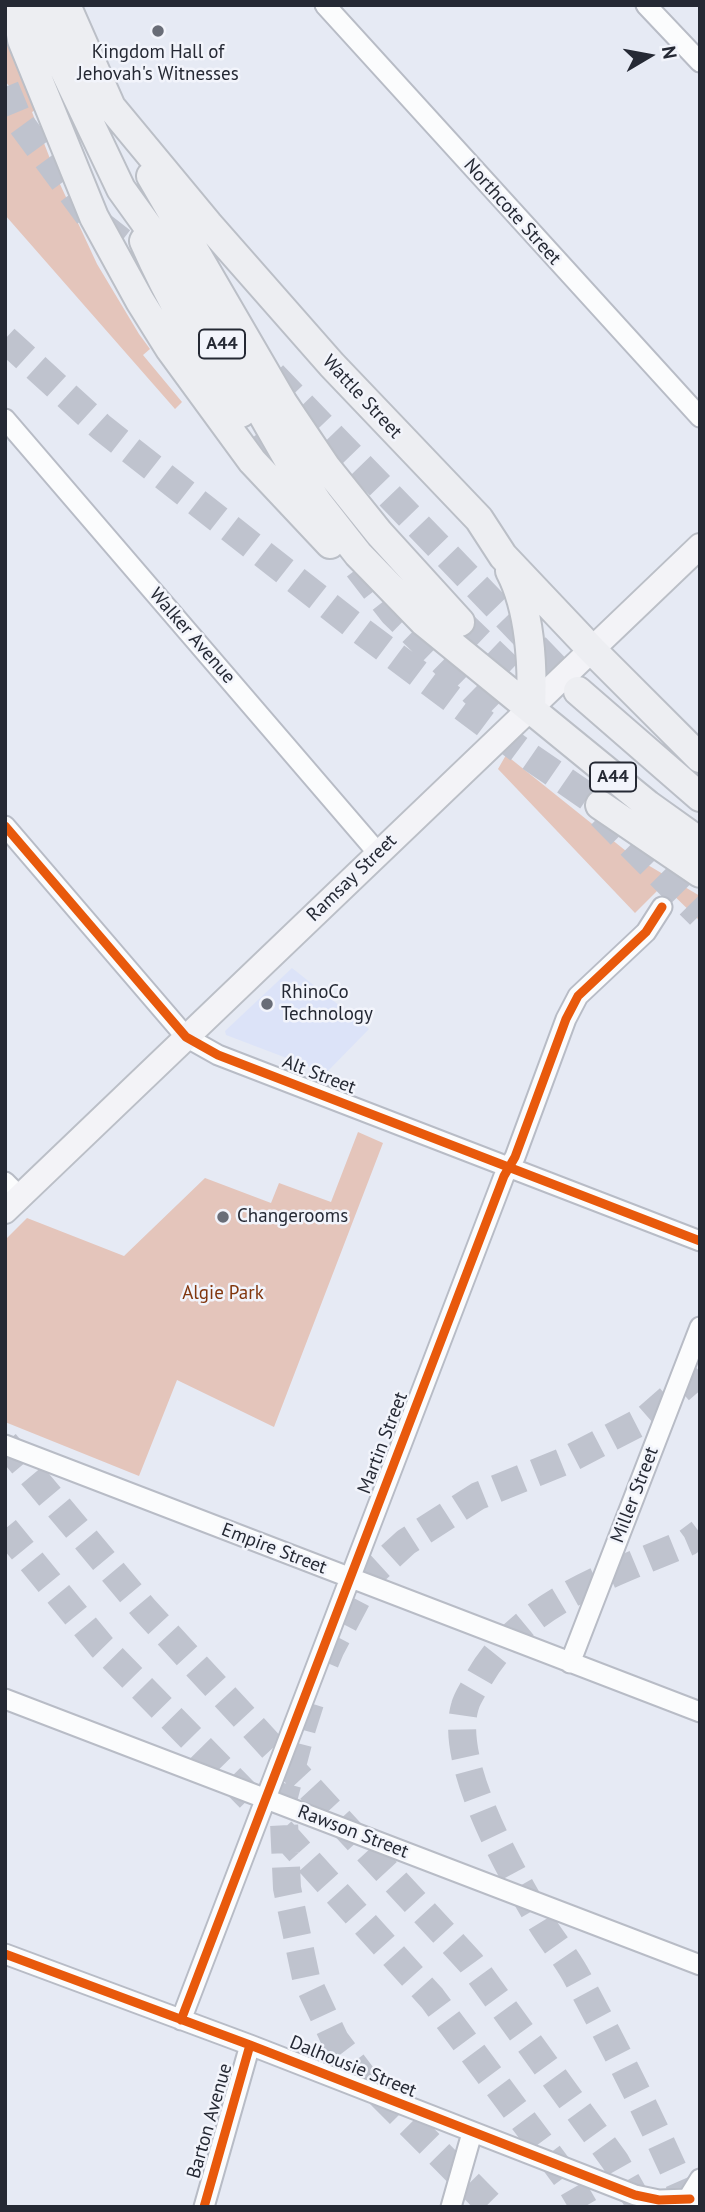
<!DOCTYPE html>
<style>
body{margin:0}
#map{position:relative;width:705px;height:2212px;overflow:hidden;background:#e6eaf4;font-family:"PT Sans",sans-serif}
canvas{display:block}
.frame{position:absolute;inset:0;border:7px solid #252934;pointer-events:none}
.north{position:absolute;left:614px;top:21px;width:70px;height:70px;-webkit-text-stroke:5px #f2f4fb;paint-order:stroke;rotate:80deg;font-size:19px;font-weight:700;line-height:28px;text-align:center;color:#252934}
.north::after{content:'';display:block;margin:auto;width:24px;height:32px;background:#252934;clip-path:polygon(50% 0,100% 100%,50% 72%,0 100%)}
</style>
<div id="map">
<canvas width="705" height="2212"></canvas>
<div class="frame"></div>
<div class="north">N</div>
</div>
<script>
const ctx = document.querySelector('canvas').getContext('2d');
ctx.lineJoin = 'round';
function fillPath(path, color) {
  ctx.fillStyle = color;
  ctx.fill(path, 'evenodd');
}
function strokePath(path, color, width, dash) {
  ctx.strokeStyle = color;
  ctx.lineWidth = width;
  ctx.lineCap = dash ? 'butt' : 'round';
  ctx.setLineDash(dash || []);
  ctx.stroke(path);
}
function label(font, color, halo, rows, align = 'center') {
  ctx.font = font + ' "PT Sans",sans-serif';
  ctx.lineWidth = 5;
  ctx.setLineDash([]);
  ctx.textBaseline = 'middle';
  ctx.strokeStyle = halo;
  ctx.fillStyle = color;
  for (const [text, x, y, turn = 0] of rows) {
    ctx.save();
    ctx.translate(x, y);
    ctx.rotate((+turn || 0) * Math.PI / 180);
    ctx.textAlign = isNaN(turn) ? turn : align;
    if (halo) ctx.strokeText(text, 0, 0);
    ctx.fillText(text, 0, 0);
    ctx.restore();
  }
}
const built = new Path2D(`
 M 292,968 L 369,1029 L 326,1073 L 226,1035 L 225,1031 Z`);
const green = new Path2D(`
 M 5,39 L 13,49 L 37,109 L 32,112 L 59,182 L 97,264 L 139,334 L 150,349 L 143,355 L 182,402 L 175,409 L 5,215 L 5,106 L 14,98 L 13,94 L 15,93 L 5,81 Z
 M 506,755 L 631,855 L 700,896 L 700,921 L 663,885 L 635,913 L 498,769 Z
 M 358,1132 L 383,1143 L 274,1427 L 177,1380 L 139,1476 L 5,1422 L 5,1240 L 27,1218 L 124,1256 L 205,1178 L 271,1203 L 279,1183 L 331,1202 Z`);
const highwayTunnel = new Path2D(`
 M 5,87 L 19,121 L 89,216 L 161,272
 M 5,339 L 101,427 L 352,624 L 520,750 L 600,805
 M 273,375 L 578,691
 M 256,435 L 289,482
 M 358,568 L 393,613 L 493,711
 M 460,622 L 544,702
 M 601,815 L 700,915
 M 5,1443 L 144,1609 L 471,1963 L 615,2161 L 641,2207
 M 5,1529 L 102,1647 L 251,1799
 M 325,1662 L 330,1650 L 369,1576 L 406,1542 L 478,1496 L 565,1461 L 646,1419 L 700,1372
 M 310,1703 L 302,1728 L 283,1800 L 287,1888 L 306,1978 L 335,2040 L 363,2077 L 492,2207
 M 281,1831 L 432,1998 L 570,2183 L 584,2207
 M 690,2207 C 656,2129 618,2053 578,1979 C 567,1958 552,1941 540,1921 C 511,1872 448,1763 465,1706 C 467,1698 473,1690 477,1682 C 519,1603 611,1575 688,1542 L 700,1533`);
const minor = new Path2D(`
 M 325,5 L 700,417
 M 646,5 L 700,62
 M 5,419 L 378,853
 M 5,826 L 186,1037 L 218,1055 L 700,1241
 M 5,1182 L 20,1197
 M 5,1445 L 700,1712
 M 570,1663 L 700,1327
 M 5,1699 L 700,1965
 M 5,1954 L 250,2045 L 635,2195 L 659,2200 L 690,2199
 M 181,2020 L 504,1176 L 515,1157 L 566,1019 L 578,996 L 646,932 L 662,907
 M 204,2207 L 250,2045
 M 451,2207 L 472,2133
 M 695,2207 L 691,2203 L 690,2195 L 700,2179`);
const major = new Path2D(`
 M 5,1211 L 700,546`);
const highway = new Path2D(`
 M 16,5 L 22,40 L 94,217 L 140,301 L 170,349 L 252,461 L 330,544
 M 37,5 L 63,67 L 121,189 L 185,278 L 288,459 L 318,503 L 358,554 L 424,622 L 648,805 L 700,842
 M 66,5 L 111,107 L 208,224 L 332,365 L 479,519 L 503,556 L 592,650 L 700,758
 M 151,176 L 283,403 L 326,467 L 379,533 L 460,622
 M 144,241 C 171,302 204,358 241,413
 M 510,571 C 530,609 533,665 531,708
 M 578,691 L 700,797
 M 600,805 L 700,873`);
const cycleway = new Path2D(`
 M 5,826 L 186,1037 L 218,1055 L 700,1241
 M 5,1954 L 250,2045 L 635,2195 L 659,2200 L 690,2199
 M 181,2020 L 504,1176 L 515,1157 L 566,1019 L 578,996 L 646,932 L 662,907
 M 204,2207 L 250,2045`);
const markers = [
 [158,31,7,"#696d77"],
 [267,1004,7,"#696d77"],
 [223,1217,7,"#696d77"]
];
const shields = [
 [222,344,46],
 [613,777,46]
];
const shieldNames = [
 ["A44",222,344],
 ["A44",613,777]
];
const poiNames = [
 ["Kingdom Hall of",158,53,"center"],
 ["Jehovah's Witnesses",158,75,"center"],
 ["RhinoCo",281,993],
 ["Technology",281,1015],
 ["Changerooms",237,1217]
];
const streetNames = [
 ["Northcote Street",512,212,48],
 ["Wattle Street",362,397,47],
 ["Walker Avenue",192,636,49],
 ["Ramsay Street",352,878,-44],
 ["Alt Street",319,1075,21],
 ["Martin Street",383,1443,-69],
 ["Miller Street",635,1495,-69],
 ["Empire Street",274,1549,21],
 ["Rawson Street",353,1832,21],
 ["Dalhousie Street",353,2067,22],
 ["Barton Avenue",210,2121,-74]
];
const parkNames = [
 ["Algie Park",223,1294]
];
fillPath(built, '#dce3f8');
fillPath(green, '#e4c5bb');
strokePath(highwayTunnel, '#bfc3ce', 28, [28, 14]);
strokePath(minor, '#b8bcc6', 23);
strokePath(major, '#bbbfc7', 28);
strokePath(highway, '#bbbfc7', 32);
strokePath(minor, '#fbfcfd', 19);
strokePath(major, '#f3f3f7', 24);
strokePath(highway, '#edeef2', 28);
strokePath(cycleway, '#e8590c', 9);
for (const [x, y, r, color] of markers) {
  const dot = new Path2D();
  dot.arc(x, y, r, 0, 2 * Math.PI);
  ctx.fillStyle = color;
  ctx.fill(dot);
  strokePath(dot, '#f2f4fb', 2.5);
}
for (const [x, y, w] of shields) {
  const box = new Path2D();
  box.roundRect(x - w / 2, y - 14.5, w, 29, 5);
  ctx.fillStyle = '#f2f4fb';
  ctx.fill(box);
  strokePath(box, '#252934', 2);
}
label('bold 18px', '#252934', null, shieldNames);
label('19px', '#252934', '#f2f4fb', poiNames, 'left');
label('19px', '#252934', '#f2f4fb', streetNames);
label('19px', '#81360d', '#f2f4fb', parkNames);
</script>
